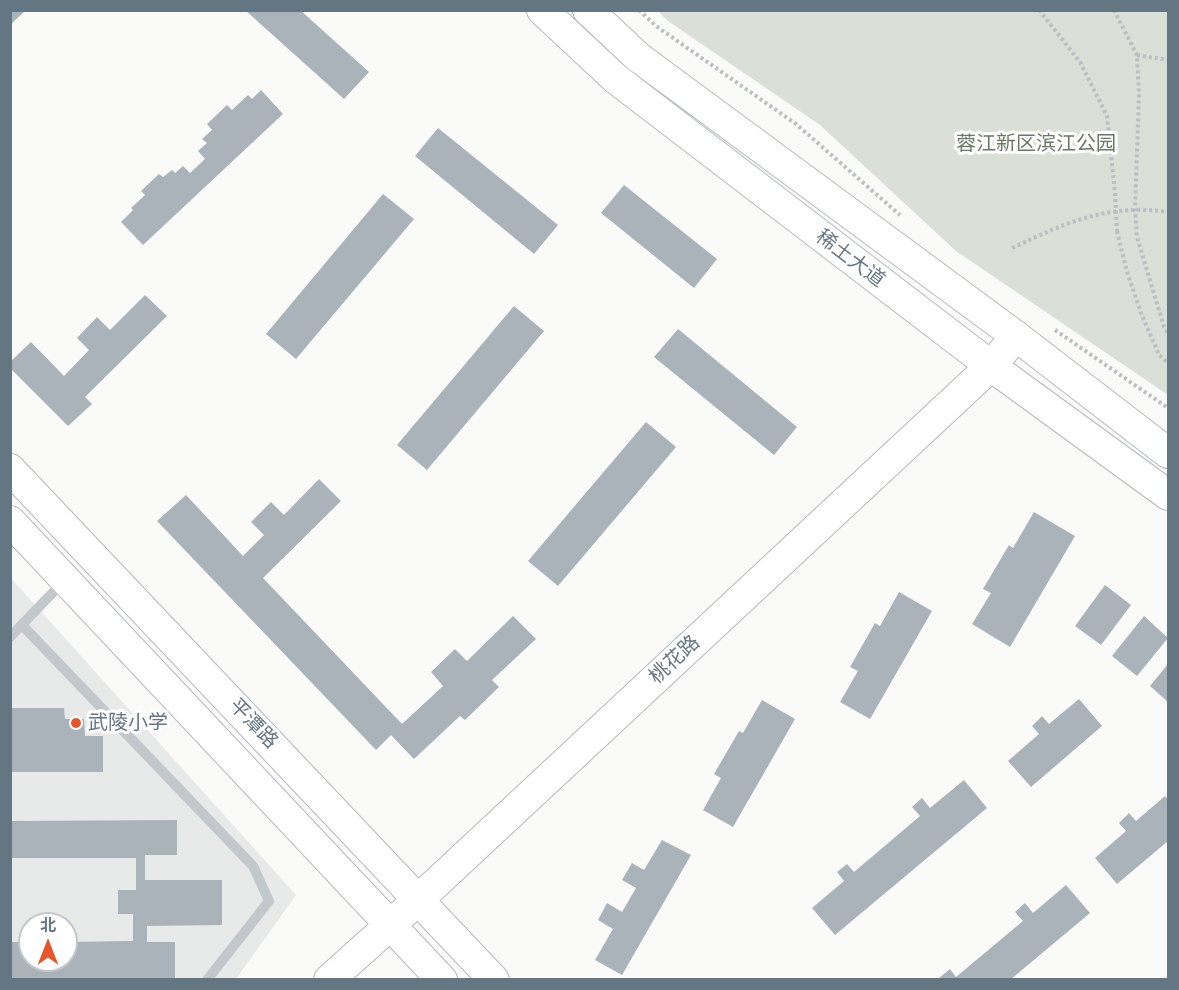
<!DOCTYPE html>
<meta charset="utf-8">
<style>
body{margin:0}
#map{position:relative;width:1179px;height:990px;overflow:hidden;background:#fafaf8;font-family:Arial,"Noto Sans SC",sans-serif}
canvas{display:block}
.frame{position:absolute;inset:0;border:12px solid #657683;pointer-events:none}
.north{position:absolute;left:18px;top:912px;width:60px;height:60px;box-sizing:border-box;background:#fff;border:2px solid #c1c8cd;border-radius:50%;rotate:0deg;font-size:16px;font-weight:700;line-height:24px;text-align:center;color:#657683}
.north::after{content:'';display:block;margin:auto;width:21px;height:27px;background:#e4572e;clip-path:polygon(50% 0,100% 100%,50% 72%,0 100%)}
</style>
<div id="map">
<canvas width="1179" height="990"></canvas>
<div class="frame"></div>
<div class="north">北</div>
</div>
<script>
const ctx = document.querySelector('canvas').getContext('2d');
ctx.lineJoin = 'round';
function fillPath(path, color) {
  ctx.fillStyle = color;
  ctx.fill(path, 'evenodd');
}
function strokePath(path, color, width, dash) {
  ctx.strokeStyle = color;
  ctx.lineWidth = width;
  ctx.lineCap = dash ? 'butt' : 'round';
  ctx.setLineDash(dash || []);
  ctx.stroke(path);
}
function label(font, color, halo, rows, align = 'center') {
  ctx.font = font + ' Arial,"Noto Sans SC",sans-serif';
  ctx.lineWidth = 6;
  ctx.setLineDash([]);
  ctx.textBaseline = 'middle';
  ctx.strokeStyle = halo;
  ctx.fillStyle = color;
  for (const [text, x, y, turn = 0] of rows) {
    ctx.save();
    ctx.translate(x, y);
    ctx.rotate((+turn || 0) * Math.PI / 180);
    ctx.textAlign = isNaN(turn) ? turn : align;
    if (halo) ctx.strokeText(text, 0, 0);
    ctx.fillText(text, 0, 0);
    ctx.restore();
  }
}
const built = new Path2D(`
 M 10,577 L 296,895 L 236,979 L 11,979 ZM 30,924 L 66,924 L 66,960 L 30,960 Z`);
const green = new Path2D(`
 M 658,11 L 1168,11 L 1168,395 L 956,251 L 820,125 L 668,21 Z`);
const building = new Path2D(`
 M 10,10 L 26,10 L 10,25 Z
 M 245,10 L 300,10 L 369,72 L 344,99 Z
 M 261,90 L 283,114 L 143,245 L 121,222 L 133,210 L 131,208 L 145,195 L 141,191 L 159,174 L 163,177 L 172,170 L 175,173 L 183,166 L 190,173 L 205,159 L 198,151 L 207,143 L 202,139 L 212,130 L 207,124 L 227,105 L 232,110 L 248,95 L 252,99 Z
 M 438,128 L 558,225 L 534,254 L 415,156 Z
 M 624,185 L 717,259 L 694,288 L 601,213 Z
 M 383,194 L 414,219 L 296,359 L 266,334 Z
 M 145,295 L 167,316 L 85,397 L 92,404 L 68,426 L 10,368 L 10,362 L 31,342 L 64,376 L 89,350 L 77,338 L 97,317 L 110,330 Z
 M 514,306 L 544,331 L 427,470 L 397,445 Z
 M 678,329 L 797,427 L 774,455 L 654,357 Z
 M 646,422 L 676,447 L 558,586 L 528,561 Z
 M 319,479 L 341,501 L 263,578 L 402,724 L 443,686 L 431,672 L 455,649 L 467,661 L 513,616 L 536,639 L 492,680 L 499,687 L 465,720 L 460,716 L 414,759 L 391,735 L 376,750 L 157,521 L 186,495 L 243,556 L 264,535 L 251,522 L 271,502 L 284,515 Z
 M 1034,512 L 1075,536 L 1010,647 L 972,624 L 991,593 L 983,589 L 1009,545 L 1013,548 Z
 M 1105,585 L 1131,605 L 1101,645 L 1075,626 Z
 M 899,592 L 932,611 L 870,719 L 840,702 L 858,671 L 850,667 L 875,623 L 880,626 Z
 M 1144,616 L 1168,638 L 1137,676 L 1112,656 Z
 M 1168,664 L 1168,702 L 1150,686 Z
 M 1079,699 L 1102,726 L 1031,787 L 1008,761 L 1039,734 L 1032,726 L 1042,716 L 1049,724 Z
 M 762,700 L 795,719 L 733,827 L 703,810 L 721,778 L 714,774 L 739,731 L 743,733 Z
 M 10,708 L 64,708 L 65,719 L 84,719 L 85,736 L 103,736 L 103,772 L 10,772 Z
 M 964,780 L 987,808 L 835,935 L 812,908 L 844,881 L 837,872 L 847,864 L 854,872 L 920,816 L 912,807 L 922,798 L 930,808 Z
 M 1165,796 L 1168,800 L 1168,841 L 1117,884 L 1095,858 L 1126,831 L 1119,823 L 1129,813 L 1136,821 Z
 M 177,820 L 177,855 L 145,855 L 145,880 L 222,880 L 222,925 L 147,926 L 147,942 L 175,942 L 175,980 L 10,980 L 10,942 L 30,942 L 30,960 L 66,960 L 66,942 L 133,941 L 133,914 L 118,914 L 118,890 L 136,890 L 136,858 L 10,858 L 10,821 Z
 M 662,840 L 691,855 L 622,975 L 595,960 L 613,929 L 598,920 L 607,903 L 622,912 L 636,888 L 622,880 L 632,863 L 644,870 Z
 M 1066,885 L 1090,913 L 1010,980 L 941,980 L 939,978 L 950,969 L 956,977 L 1023,921 L 1015,912 L 1025,903 L 1033,913 Z`);
const path = new Path2D(`
 M 639,10 L 656,26 L 796,124 L 900,215
 M 1039,10 L 1080,62 L 1107,116 L 1115,193
 M 1114,10 L 1137,55 L 1139,95 L 1135,209 L 1137,237 L 1164,327 L 1168,333
 M 1137,55 L 1168,60
 M 1117,231 L 1127,272 L 1141,313 L 1159,355 L 1168,363
 M 1012,248 C 1065,223 1109,203 1168,212
 M 1055,330 L 1168,408`);
const lane = new Path2D(`
 M 22,625 L 253,866 L 269,901 L 207,980
 M 10,637 L 63,582`);
const secondary = new Path2D(`
 M 542,10 L 616,79 L 991,366 L 1168,495
 M 588,10 L 638,57 L 1016,336 L 1168,453
 M 10,469 L 494,980
 M 10,521 L 442,980
 M 329,980 L 419,899 L 991,366 L 1016,336`);
const pathBridge = new Path2D(`
 M 1115,193 L 1117,231`);
const markers = [
 [76,723,6,"#e4572e"]
];
const parkNames = [
 ["蓉江新区滨江公园",1036,144]
];
const streetNames = [
 ["稀土大道",850,259,37],
 ["桃花路",675,660,-43],
 ["平潭路",253,724,46]
];
const poiNames = [
 ["武陵小学",88,723]
];
fillPath(built, '#e8e9e9');
fillPath(green, '#dadfd7');
fillPath(building, '#aab3b9');
strokePath(secondary, '#b3babf', 32);
strokePath(path, '#bbbfc2', 4, [3, 3]);
strokePath(lane, '#c3c8cc', 10);
strokePath(secondary, '#fff', 30);
strokePath(pathBridge, '#bbbfc2', 4, [3, 3]);
for (const [x, y, r, color] of markers) {
  const dot = new Path2D();
  dot.arc(x, y, r, 0, 2 * Math.PI);
  ctx.fillStyle = color;
  ctx.fill(dot);
  strokePath(dot, '#fff', 2);
}
label('20px', '#687a64', '#fff', parkNames);
label('20px', '#657683', '#fff', streetNames);
label('20px', '#657683', '#fff', poiNames, 'left');
</script>
